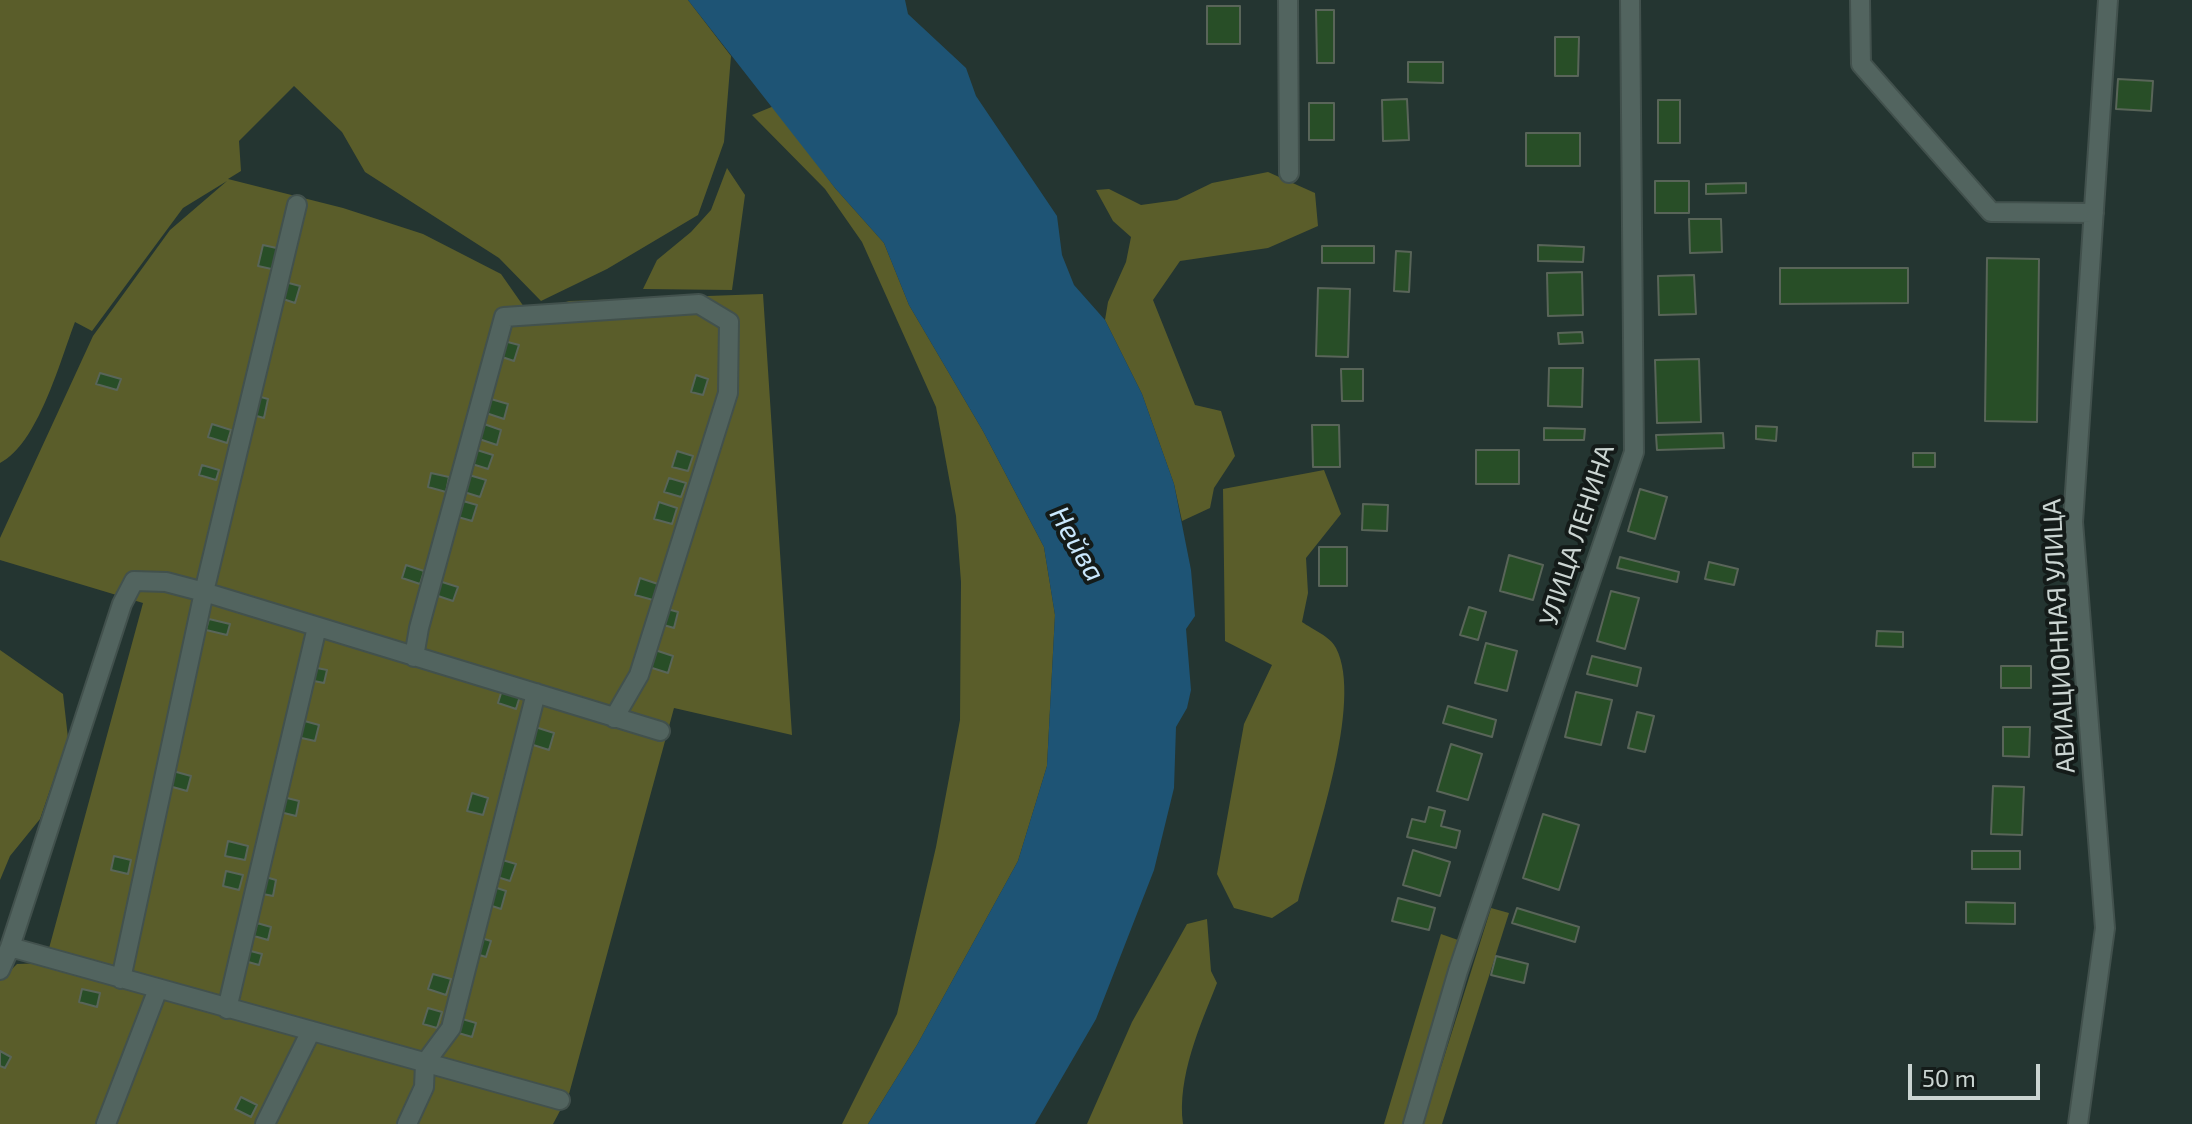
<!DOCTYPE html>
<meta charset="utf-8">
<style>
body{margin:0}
#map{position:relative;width:2192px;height:1124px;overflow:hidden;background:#243531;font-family:"Exo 2",sans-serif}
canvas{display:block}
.scale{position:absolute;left:1908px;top:1064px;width:132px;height:36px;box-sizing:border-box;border:4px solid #cbd5d2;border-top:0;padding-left:10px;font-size:24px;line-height:28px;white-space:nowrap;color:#cbd5d2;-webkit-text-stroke:6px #141b19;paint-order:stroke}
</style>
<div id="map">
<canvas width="2192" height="1124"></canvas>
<div class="scale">50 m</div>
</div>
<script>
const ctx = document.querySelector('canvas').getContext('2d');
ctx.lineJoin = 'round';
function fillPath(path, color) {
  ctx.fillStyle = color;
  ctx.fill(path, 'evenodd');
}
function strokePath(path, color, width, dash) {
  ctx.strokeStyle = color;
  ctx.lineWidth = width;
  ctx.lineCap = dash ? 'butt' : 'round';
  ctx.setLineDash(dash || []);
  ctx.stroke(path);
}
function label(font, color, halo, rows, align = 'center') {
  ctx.font = font + ' "Exo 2",sans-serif';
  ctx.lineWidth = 8;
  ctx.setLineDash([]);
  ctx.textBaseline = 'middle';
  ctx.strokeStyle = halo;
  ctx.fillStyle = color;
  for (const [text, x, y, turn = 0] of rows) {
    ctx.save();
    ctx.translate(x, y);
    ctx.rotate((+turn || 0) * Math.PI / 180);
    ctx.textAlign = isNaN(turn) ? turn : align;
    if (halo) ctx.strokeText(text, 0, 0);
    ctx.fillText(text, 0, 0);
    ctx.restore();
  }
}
const green = new Path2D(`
 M 0,0 L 688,0 L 731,56 L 724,142 L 698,215 L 607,269 L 541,301 L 499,258 L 365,172 L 342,132 L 294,86 L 239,141 L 241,171 L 228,179 L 343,208 L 423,234 L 501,274 L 529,314 L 569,301 L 763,294 L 792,735 L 674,708 L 569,1094 L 553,1124 L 0,1124 L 0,981 L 17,964 L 45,963 L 143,603 L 0,560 L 0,538 L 93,336 L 170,230 L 227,181 L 183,208 L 92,331 L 75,322 C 60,361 38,444 0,463 Z
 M 774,106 L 835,188 L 884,243 L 909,305 L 983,431 L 1044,547 L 1055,615 L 1047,766 L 1018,861 L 917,1045 L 868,1124 L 842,1124 L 897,1014 L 936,847 L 960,720 L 961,582 L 956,516 L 936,407 L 862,242 L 825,189 L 752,115 Z
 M 727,168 L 745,195 L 732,290 L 643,289 L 657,260 L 691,232 L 711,210 Z
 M 1268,172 L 1315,193 L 1318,226 L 1268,248 L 1180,261 L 1153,300 L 1195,405 L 1221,411 L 1235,456 L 1214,488 L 1210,508 L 1182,521 L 1174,484 L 1142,394 L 1105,320 L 1108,302 L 1126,262 L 1131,237 L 1113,221 L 1096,190 L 1109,189 L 1141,205 L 1177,200 L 1212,183 Z
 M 1324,470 L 1341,514 L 1306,558 L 1308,593 L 1302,622 C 1312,629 1331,637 1336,648 C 1364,702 1314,840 1298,901 L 1272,918 L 1234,908 L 1217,874 L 1244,724 L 1272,665 L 1225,641 L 1223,489 Z
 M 0,650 L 63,694 L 68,738 L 40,819 L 10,856 L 0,880 Z
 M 1491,908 L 1509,913 L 1442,1124 L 1423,1124 Z
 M 1207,919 L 1211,971 L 1217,983 C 1200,1026 1177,1077 1183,1124 L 1087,1124 L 1132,1022 L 1187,924 Z
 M 1441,934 L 1458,940 L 1404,1124 L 1384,1124 Z`);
const water = new Path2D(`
 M 688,0 L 905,0 L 908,14 L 966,68 L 976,96 L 1057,216 L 1062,255 L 1074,285 L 1105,320 L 1142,394 L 1174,484 L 1191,570 L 1195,616 L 1186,629 L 1191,690 L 1187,708 L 1176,727 L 1174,788 L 1154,870 L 1096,1019 L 1035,1124 L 868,1124 L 917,1045 L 1018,861 L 1047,766 L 1055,615 L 1044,547 L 983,431 L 909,305 L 884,243 L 835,188 Z`);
const building = new Path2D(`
 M 1207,6 L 1240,6 L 1240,44 L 1207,44 Z
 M 1316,10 L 1334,10 L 1334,63 L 1317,63 Z
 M 1555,37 L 1579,37 L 1578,76 L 1555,76 Z
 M 1408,62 L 1443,62 L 1443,83 L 1408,82 Z
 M 2118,79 L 2153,81 L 2151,111 L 2116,109 Z
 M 1407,99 L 1409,140 L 1383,141 L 1382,100 Z
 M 1658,100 L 1680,100 L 1680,143 L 1658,143 Z
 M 1309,103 L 1334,103 L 1334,140 L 1309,140 Z
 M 1526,133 L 1580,133 L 1580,166 L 1526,166 Z
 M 1655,181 L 1689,181 L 1689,213 L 1655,213 Z
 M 1746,183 L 1746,193 L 1706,194 L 1706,184 Z
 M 1689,219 L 1721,219 L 1722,252 L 1690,253 Z
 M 263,245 L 281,249 L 276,270 L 258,266 Z
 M 1538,245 L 1584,247 L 1583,262 L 1538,261 Z
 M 1322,246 L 1374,246 L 1374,263 L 1322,263 Z
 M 1396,251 L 1411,252 L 1409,292 L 1394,291 Z
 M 1987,258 L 2039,259 L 2037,422 L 1985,421 Z
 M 1780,268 L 1908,268 L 1908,303 L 1780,304 Z
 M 1582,272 L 1583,315 L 1548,316 L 1547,273 Z
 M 1694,275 L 1696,314 L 1659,315 L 1658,276 Z
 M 285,282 L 300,286 L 295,303 L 280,298 Z
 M 1318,288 L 1350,289 L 1348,357 L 1316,356 Z
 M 1582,332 L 1583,343 L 1559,344 L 1558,333 Z
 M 504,341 L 519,345 L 514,361 L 499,356 Z
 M 1699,359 L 1701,422 L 1657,423 L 1655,360 Z
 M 1549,368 L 1583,368 L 1582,407 L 1548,406 Z
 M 1341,369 L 1363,369 L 1363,401 L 1342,401 Z
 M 100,373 L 121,379 L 117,390 L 96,384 Z
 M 696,375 L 708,379 L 703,395 L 691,392 Z
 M 254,395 L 268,399 L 264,418 L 249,414 Z
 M 491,399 L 508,404 L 504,419 L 486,413 Z
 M 212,424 L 231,430 L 227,443 L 208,437 Z
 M 484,424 L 501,430 L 497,445 L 479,439 Z
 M 1312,425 L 1339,425 L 1340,467 L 1313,467 Z
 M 1756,426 L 1777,427 L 1776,441 L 1756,439 Z
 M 1544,428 L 1585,429 L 1584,440 L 1544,440 Z
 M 1723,433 L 1724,448 L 1657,450 L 1656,435 Z
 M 477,450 L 493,455 L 488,469 L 472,464 Z
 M 1476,450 L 1519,450 L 1519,484 L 1476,484 Z
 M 677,451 L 693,456 L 688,471 L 672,467 Z
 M 1913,453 L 1935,453 L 1935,467 L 1913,467 Z
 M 202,465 L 219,470 L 216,480 L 199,475 Z
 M 431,473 L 449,477 L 446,492 L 428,487 Z
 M 469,475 L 486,480 L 480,497 L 464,492 Z
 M 669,478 L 686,483 L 681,497 L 664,492 Z
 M 1640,489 L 1667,497 L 1655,539 L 1628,531 Z
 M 463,501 L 477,505 L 472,521 L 458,517 Z
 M 659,502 L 677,508 L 672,524 L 654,519 Z
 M 1363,504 L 1388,505 L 1387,531 L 1362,530 Z
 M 1319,547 L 1347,547 L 1347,586 L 1319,586 Z
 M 1509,555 L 1543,565 L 1533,600 L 1500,591 Z
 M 1620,557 L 1679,572 L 1677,582 L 1617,568 Z
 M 1709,562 L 1738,569 L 1734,585 L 1705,579 Z
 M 406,565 L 424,571 L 420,584 L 402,578 Z
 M 640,578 L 658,584 L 653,600 L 635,595 Z
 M 439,581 L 458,587 L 453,601 L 435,595 Z
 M 1611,591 L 1639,598 L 1625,649 L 1597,641 Z
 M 1469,607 L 1486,612 L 1478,640 L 1460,635 Z
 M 664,608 L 678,612 L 674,628 L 660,624 Z
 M 209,619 L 230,624 L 227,635 L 206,630 Z
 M 1877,631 L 1903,632 L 1903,647 L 1876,646 Z
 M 1486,643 L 1517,651 L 1507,691 L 1475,683 Z
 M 655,650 L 673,656 L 668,673 L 649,667 Z
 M 1592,656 L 1641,668 L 1637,686 L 1587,674 Z
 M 2001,666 L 2031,666 L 2031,688 L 2001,688 Z
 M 312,667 L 327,670 L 324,683 L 309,680 Z
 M 502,690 L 520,696 L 516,709 L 498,703 Z
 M 1576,692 L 1612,700 L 1601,745 L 1565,737 Z
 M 1448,706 L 1496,720 L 1492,737 L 1443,723 Z
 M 1637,712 L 1654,716 L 1645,752 L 1628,748 Z
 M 301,720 L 319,725 L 315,741 L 297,737 Z
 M 532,726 L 554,733 L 549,750 L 527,743 Z
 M 2003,727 L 2030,727 L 2029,757 L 2003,756 Z
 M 1451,744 L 1482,754 L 1468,800 L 1437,791 Z
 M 173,771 L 191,776 L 187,791 L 169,786 Z
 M 1993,786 L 2024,787 L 2022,835 L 1991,834 Z
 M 472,793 L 488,798 L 483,815 L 467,811 Z
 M 279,796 L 299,801 L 296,816 L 276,811 Z
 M 1429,807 L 1445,811 L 1441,826 L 1460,831 L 1456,848 L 1407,837 L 1412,819 L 1425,822 Z
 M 1543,814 L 1579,825 L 1559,890 L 1523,878 Z
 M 228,841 L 248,846 L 245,860 L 225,856 Z
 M 1413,850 L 1450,862 L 1440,896 L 1403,885 Z
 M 1972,851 L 2020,851 L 2020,869 L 1972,869 Z
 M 114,856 L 131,860 L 128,874 L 111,870 Z
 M 499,859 L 516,864 L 510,881 L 494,876 Z
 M 226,871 L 243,875 L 239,890 L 223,886 Z
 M 262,876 L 276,880 L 273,896 L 258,893 Z
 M 491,886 L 506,891 L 501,909 L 486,904 Z
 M 1398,898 L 1435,908 L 1429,930 L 1392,921 Z
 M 1966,902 L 2015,903 L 2015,924 L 1966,923 Z
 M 1517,908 L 1579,927 L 1575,942 L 1512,923 Z
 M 257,923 L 271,927 L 268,940 L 254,936 Z
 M 478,937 L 491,941 L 486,957 L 473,953 Z
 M 243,949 L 262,954 L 259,965 L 241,960 Z
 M 1496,956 L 1528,964 L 1524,983 L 1491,975 Z
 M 433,974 L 451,979 L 446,995 L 428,989 Z
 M 82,989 L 100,993 L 97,1007 L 79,1002 Z
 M 428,1008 L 442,1012 L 437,1028 L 423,1024 Z
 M 459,1018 L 476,1023 L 472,1037 L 455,1032 Z
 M 0,1051 L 11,1057 L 5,1068 L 0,1066 Z
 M 241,1097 L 257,1105 L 251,1117 L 235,1109 Z`);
const minor = new Path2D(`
 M 1288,0 L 1289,173
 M 1860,0 L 1861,64 L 1991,212 L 2094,213
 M 414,657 L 419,628 L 504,317 L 699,304 L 729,322 L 728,393 L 639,675 L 614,718
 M 10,947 L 122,604 L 134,581 L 166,582 L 204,592 L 660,731
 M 0,970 L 10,947 L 560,1100
 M 121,979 L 204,592 L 297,205
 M 227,1009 L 317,627
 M 106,1124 L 158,989
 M 265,1124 L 311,1031
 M 407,1124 L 424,1087 L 425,1063 L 451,1028 L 536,693
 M 1413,1124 L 1458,971 L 1634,452 L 1630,0
 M 2078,1124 L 2105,928 L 2073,522 L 2108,0`);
const streetNames = [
 ["УЛИЦА ЛЕНИНА",1577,535,-72],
 ["АВИАЦИОННАЯ УЛИЦА",2059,636,-93]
];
const waterNames = [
 ["Нейва",1077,544,60]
];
fillPath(green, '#5a5d2a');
fillPath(water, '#1e5475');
fillPath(building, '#284e27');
strokePath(building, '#596559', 2);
strokePath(minor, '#42514d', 22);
strokePath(minor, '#52645f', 18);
label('26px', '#cbd5d2', '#141b19', streetNames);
label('italic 28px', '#cae8fd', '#141b19', waterNames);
</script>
